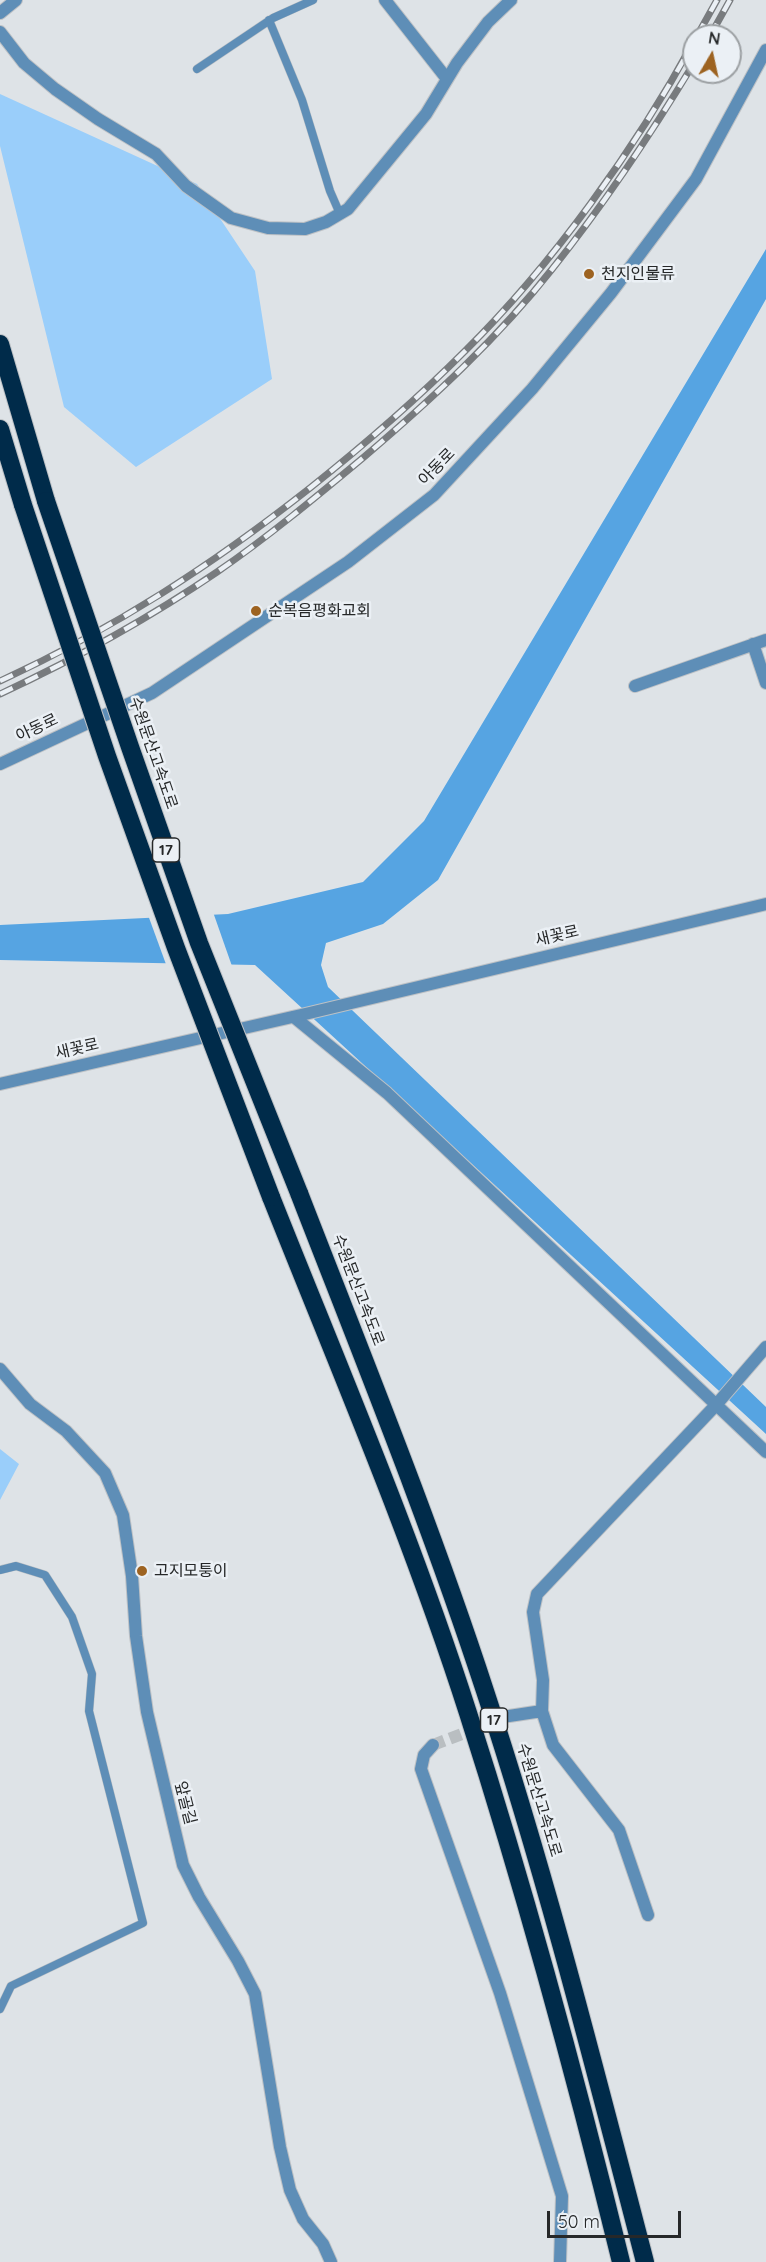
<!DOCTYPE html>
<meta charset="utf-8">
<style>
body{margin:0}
#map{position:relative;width:766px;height:2262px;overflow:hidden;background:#dee3e7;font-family:Quicksand,sans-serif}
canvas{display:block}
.north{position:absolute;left:682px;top:24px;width:60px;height:60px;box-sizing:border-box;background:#ebf0f5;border:2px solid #9ca0a3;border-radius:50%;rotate:9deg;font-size:16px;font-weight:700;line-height:24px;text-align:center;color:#262829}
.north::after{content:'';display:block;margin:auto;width:21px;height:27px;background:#9d6321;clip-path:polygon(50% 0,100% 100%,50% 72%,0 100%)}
.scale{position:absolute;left:547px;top:2211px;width:134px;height:27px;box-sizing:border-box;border:3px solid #262829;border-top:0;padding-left:8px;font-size:18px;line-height:21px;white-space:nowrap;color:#262829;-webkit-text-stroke:4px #ebf0f5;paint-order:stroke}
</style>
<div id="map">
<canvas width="766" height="2262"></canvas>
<div class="north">N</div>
<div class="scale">50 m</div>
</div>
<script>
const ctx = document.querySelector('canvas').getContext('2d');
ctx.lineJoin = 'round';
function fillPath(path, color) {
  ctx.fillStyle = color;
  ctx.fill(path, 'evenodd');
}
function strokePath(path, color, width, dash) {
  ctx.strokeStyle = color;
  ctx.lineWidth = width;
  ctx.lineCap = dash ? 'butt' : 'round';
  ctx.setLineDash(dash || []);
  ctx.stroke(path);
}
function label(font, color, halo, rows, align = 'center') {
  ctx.font = font + ' Quicksand,"Noto Sans KR",sans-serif';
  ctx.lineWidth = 5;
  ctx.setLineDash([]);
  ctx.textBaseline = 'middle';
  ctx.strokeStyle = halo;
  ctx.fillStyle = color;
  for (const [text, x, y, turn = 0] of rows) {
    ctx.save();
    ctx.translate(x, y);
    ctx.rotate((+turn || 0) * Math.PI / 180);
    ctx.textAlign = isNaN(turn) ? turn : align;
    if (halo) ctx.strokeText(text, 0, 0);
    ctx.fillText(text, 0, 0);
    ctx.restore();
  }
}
const green = new Path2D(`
 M 0,94 L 197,184 L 255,271 L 272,379 L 136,467 L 64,407 L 0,146 Z
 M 0,1449 L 19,1464 L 0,1500 Z`);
const water = new Path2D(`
 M 766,249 L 766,299 L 438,880 L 383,924 L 326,943 L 321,965 L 328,987 L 766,1407 L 766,1434 L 255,965 L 0,960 L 0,925 L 228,914 L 363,882 L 424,821 Z`);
const pier = new Path2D(`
 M 213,912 L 233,969 L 167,967 L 148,915 Z`);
const minorTunnel = new Path2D(`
 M 433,1745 L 509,1716`);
const service = new Path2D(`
 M 269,20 L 302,100 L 330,191 L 340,214
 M 197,69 L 273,18 L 313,0
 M 0,1570 L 16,1566 L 45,1575 L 72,1617 L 92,1674 L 89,1711 L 143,1923 L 11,1986 L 0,2009`);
const minor = new Path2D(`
 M 385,0 L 447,79
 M 0,13 L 16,0
 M 0,32 L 24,63 L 55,89 L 98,119 L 156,154 L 186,186 L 231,218 L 268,228 L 305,229 L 326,222 L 348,209 L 426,114 L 457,63 L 488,22 L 511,0
 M 753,644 L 766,683
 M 635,686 L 766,640
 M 0,764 L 152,693 L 348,562 L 434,495 L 532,389 L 611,293 L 696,179 L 766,50
 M 294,1017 L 387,1093 L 766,1452
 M 0,1369 L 30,1404 L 66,1431 L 105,1473 L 123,1515 L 132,1576 L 136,1636 L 147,1712 L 183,1865 L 199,1897 L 238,1961 L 255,1994 L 280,2147 L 290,2190 L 303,2219 L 323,2244 L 331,2262
 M 509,1716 L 542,1711
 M 433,1745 L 424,1755 L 421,1769 L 500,1993 L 562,2196 L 560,2262
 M 648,1915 L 619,1830 L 553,1745 L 542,1711 L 543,1680 L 533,1612 L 537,1594 L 716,1405 L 766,1347`);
const tertiary = new Path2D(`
 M 0,1084 L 301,1015 L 766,904`);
const motorway = new Path2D(`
 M 0,344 L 46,501
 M 0,429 L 23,505
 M 299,1193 C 363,1358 430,1523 485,1691 C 547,1879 595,2070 645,2262
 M 271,1197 C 339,1368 412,1538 468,1713 C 526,1894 576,2078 621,2262`);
const rail = new Path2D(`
 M 697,36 L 717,0
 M 710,36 L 730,0
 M 0,681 C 115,628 211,566 310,488 C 364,445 416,400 465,351 C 552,265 636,148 694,41
 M 0,694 C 75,659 148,619 217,572 C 268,537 316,497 364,457 C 432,399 498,338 553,268 C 605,203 651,134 694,63`);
const motorwayBridge = new Path2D(`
 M 46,501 L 130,747 L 199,943 L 299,1193
 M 23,505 L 107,756 L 176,948 L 271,1197`);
const markers = [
 [589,274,6,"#9d6321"],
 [256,611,6,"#9d6321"],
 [142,1571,6,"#9d6321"]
];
const shields = [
 [166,850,27],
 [494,1720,27]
];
const shieldNames = [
 ["17",166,850],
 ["17",494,1720]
];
const poiNames = [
 ["천지인물류",601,274],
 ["순복음평화교회",268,611],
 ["고지모퉁이",154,1571]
];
const streetNames = [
 ["아동로",437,467,-46],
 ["아동로",37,728,-25],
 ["수원문산고속도로",153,753,71],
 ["새꽃로",557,936,-13],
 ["새꽃로",77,1049,-13],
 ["수원문산고속도로",358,1290,69],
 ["수원문산고속도로",539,1800,73],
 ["앞골길",185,1803,76]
];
fillPath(green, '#9acefa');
fillPath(water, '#56a4e2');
fillPath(pier, '#dee3e7');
strokePath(minorTunnel, '#b9bec1', 12, [12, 6]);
strokePath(service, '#bdc1c5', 9);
strokePath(minor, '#bdc1c5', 14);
strokePath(tertiary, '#bdc1c5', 14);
strokePath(motorway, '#bdc1c5', 20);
strokePath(service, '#5e8eb7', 8);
strokePath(minor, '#5e8eb7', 12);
strokePath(tertiary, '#5e8eb7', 12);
strokePath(motorway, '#002b4a', 18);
strokePath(rail, '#787b7e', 7);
strokePath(rail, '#ebf0f5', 4.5, [14]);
strokePath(motorwayBridge, '#bdc1c5', 20, []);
strokePath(motorwayBridge, '#002b4a', 18);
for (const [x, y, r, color] of markers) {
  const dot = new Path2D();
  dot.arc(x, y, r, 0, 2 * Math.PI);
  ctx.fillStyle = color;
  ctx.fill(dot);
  strokePath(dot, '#ebf0f5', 2);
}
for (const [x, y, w] of shields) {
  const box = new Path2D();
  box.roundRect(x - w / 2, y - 12, w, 24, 4.5);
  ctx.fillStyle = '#ebf0f5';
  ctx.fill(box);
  strokePath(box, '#262829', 1.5);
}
label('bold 15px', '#262829', null, shieldNames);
label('16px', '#262829', '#ebf0f5', poiNames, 'left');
label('16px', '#262829', '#ebf0f5', streetNames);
</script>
